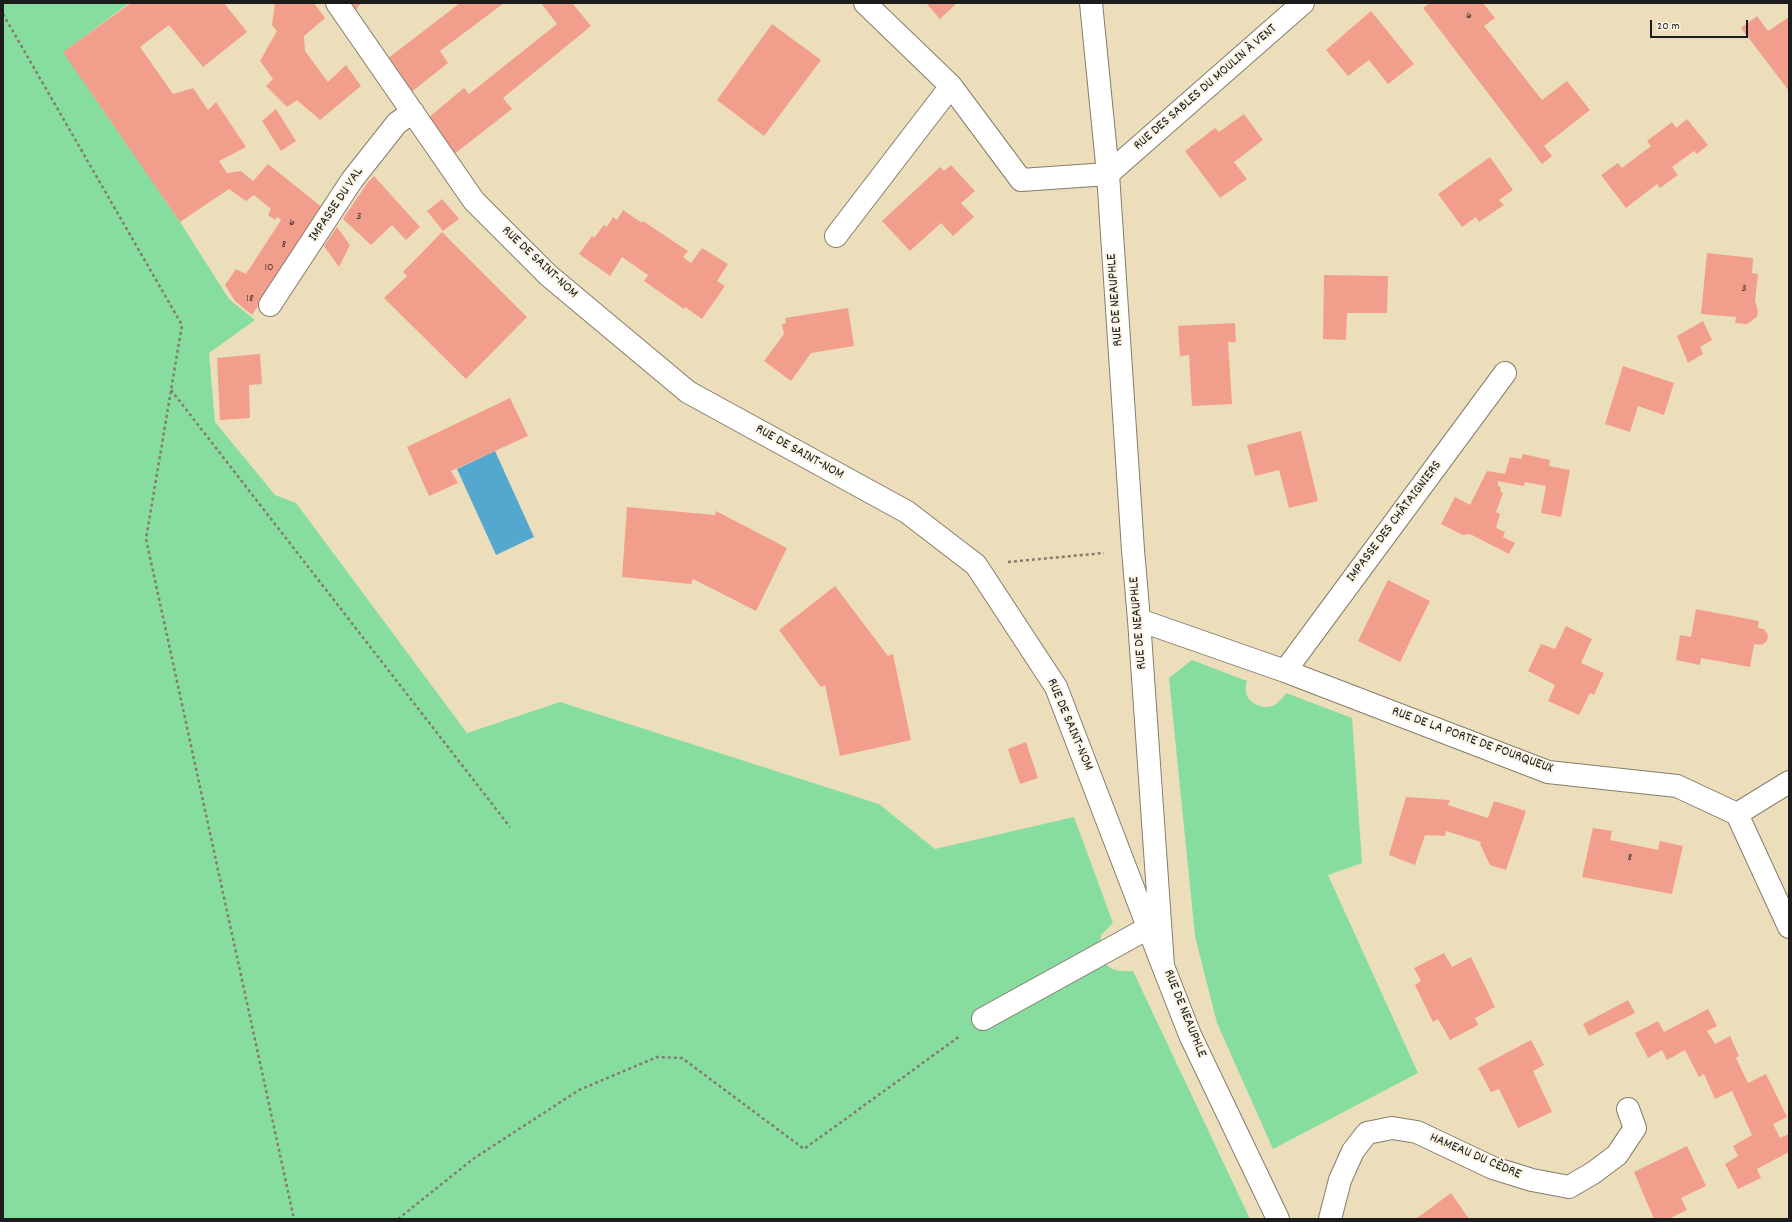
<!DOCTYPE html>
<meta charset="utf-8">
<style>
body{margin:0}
#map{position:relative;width:1792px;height:1222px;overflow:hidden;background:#eddebb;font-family:Dekko,sans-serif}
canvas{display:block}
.frame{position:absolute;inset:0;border:4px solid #1c1c1c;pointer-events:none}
.scale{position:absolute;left:1650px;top:20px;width:98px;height:18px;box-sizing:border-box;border:2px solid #1c1c1c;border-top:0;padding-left:5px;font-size:12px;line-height:14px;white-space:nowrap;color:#1c1c1c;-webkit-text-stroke:3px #fcf5e5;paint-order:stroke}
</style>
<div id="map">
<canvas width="1792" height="1222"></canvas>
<div class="frame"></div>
<div class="scale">20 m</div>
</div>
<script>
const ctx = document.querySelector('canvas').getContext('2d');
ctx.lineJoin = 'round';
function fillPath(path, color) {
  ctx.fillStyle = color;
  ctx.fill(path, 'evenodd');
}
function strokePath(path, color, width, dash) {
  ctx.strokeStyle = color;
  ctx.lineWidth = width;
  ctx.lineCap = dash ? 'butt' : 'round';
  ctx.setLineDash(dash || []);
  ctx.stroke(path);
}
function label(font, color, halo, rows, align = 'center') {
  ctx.font = font + ' Dekko,sans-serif';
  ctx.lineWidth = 4;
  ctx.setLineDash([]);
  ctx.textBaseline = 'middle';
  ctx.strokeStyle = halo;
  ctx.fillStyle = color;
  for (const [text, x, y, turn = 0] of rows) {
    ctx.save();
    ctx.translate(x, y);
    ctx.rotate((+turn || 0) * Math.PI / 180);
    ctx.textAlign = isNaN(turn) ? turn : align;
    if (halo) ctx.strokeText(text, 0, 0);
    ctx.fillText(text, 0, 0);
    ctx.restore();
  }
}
const green = new Path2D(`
 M 3,3 L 129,3 L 64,52 L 180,222 L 229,299 L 255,320 L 209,353 L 215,422 L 275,495 L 296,503 L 467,733 L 560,702 L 879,804 L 935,849 L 1074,817 L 1113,923 L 1101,935 C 1099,961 1104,973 1133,971 L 1250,1219 L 3,1219 Z
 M 1192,660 L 1247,681 C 1246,685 1245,689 1246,693 C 1249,705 1265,710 1275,705 C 1279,702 1283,697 1286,693 L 1352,718 L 1362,863 L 1328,875 L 1418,1073 L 1273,1149 L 1217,1023 L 1195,936 L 1169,678 Z`);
const water = new Path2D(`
 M 495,451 L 534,537 L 496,555 L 457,469 Z`);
const building = new Path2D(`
 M 131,3 L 224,3 L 247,32 L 203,67 L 169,25 L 140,47 L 173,94 L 193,88 L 208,110 L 216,102 L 246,147 L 219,161 L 227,173 L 241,171 L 253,181 L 268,164 L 323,208 L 252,315 L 235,301 L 225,285 L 236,269 L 246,274 L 281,220 L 277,217 L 275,220 L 268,215 L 271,209 L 254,195 L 246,201 L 229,189 L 180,222 L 63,52 Z
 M 275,3 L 314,3 L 325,18 L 304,36 L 305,51 L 328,82 L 346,65 L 361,86 L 320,120 L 297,100 L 287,107 L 266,86 L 273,79 L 260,61 L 277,31 L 272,25 Z
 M 344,3 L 361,3 L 353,14 Z
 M 460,3 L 504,3 L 440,51 L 448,63 L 410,93 L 387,59 Z
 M 541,3 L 572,3 L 591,26 L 503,98 L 512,109 L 453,155 L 428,118 L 464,88 L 469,94 L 557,24 Z
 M 926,3 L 957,3 L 940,19 Z
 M 1430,3 L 1483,3 L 1495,18 L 1484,26 L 1542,100 L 1567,81 L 1590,110 L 1544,146 L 1552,156 L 1542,164 L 1423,8 Z
 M 1371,11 L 1414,64 L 1388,84 L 1369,60 L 1348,76 L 1326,50 Z
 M 1757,16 L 1768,31 L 1789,17 L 1789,91 L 1741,28 Z
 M 772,24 L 821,60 L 764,136 L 717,100 Z
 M 276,109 L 296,141 L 281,151 L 262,121 Z
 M 1244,114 L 1263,140 L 1234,162 L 1247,179 L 1220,198 L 1185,151 L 1215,128 L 1219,132 Z
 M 1687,119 L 1708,145 L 1697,154 L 1694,151 L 1672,167 L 1678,175 L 1660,188 L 1657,184 L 1626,208 L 1601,175 L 1618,163 L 1622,168 L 1651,146 L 1647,141 L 1672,122 L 1676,128 Z
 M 1490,157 L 1513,190 L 1499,200 L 1504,205 L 1479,222 L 1476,217 L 1462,227 L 1438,194 Z
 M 951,165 L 975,191 L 961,203 L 974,217 L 953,236 L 941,223 L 910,251 L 882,221 L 940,167 L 944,171 Z
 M 374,176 L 420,227 L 406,240 L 392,225 L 371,245 L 343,219 L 368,182 Z
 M 442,199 L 459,219 L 443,231 L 427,211 Z
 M 623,210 L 642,223 L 643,221 L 688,251 L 683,257 L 691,263 L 702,248 L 728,264 L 717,281 L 725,286 L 702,319 L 685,307 L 684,309 L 644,281 L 648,275 L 622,257 L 610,276 L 579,254 L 592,236 L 594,238 L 604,225 L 607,227 L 613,217 L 617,220 Z
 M 337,227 L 350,245 L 339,267 L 324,246 Z
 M 442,232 L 527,317 L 466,379 L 384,298 L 407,276 L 403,272 Z
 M 1707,253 L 1753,258 L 1752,273 L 1758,274 L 1755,301 L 1758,311 L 1757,317 L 1747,324 L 1735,323 L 1736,317 L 1701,314 Z
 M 1324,275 L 1388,276 L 1387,313 L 1347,313 L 1346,340 L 1323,339 Z
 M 848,308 L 854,346 L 811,353 L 791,381 L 764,361 L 784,334 L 782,324 L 786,323 L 785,318 Z
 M 1703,321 L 1712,340 L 1700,347 L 1703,354 L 1688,363 L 1677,336 Z
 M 1235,323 L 1236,342 L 1228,342 L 1232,404 L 1192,406 L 1189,355 L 1180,356 L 1178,326 Z
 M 260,354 L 262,384 L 249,385 L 250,418 L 220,420 L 217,358 Z
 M 1623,366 L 1674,383 L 1664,415 L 1638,406 L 1630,432 L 1605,424 Z
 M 510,398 L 528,436 L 451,471 L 458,483 L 429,496 L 407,447 Z
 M 1301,431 L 1318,501 L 1289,508 L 1279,470 L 1255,476 L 1247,445 Z
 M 1523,454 L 1550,460 L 1549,466 L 1570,470 L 1561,517 L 1541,513 L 1546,486 L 1525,482 L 1524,486 L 1498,481 L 1498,485 L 1501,488 L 1500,491 L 1503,493 L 1496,512 L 1500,514 L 1496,528 L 1505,532 L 1503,537 L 1515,543 L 1509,554 L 1470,534 L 1463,535 L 1441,524 L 1455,497 L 1470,505 L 1487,471 L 1505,474 L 1510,457 L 1521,459 Z
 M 627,507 L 715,515 L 716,511 L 787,548 L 756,611 L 693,579 L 691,584 L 622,577 Z
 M 1388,580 L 1430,601 L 1400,662 L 1358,641 Z
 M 835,586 L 888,656 L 893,654 L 911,740 L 840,756 L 825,685 L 821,687 L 779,630 Z
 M 1696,609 L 1759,621 L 1758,628 L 1764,629 L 1768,635 L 1767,641 L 1762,645 L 1754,644 L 1750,667 L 1701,658 L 1700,665 L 1676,660 L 1680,635 L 1691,637 Z
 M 1566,626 L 1592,639 L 1581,663 L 1604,673 L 1594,695 L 1590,693 L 1579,715 L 1548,701 L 1555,685 L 1528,671 L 1541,644 L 1555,649 Z
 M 1026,742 L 1038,778 L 1020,784 L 1008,749 Z
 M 1406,797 L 1450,800 L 1448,805 L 1488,818 L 1494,801 L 1526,811 L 1506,870 L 1490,865 L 1480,844 L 1481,842 L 1446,831 L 1445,836 L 1425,835 L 1415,865 L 1389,855 Z
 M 1593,828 L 1612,831 L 1610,840 L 1658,850 L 1660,841 L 1683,846 L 1672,894 L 1582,877 Z
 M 1444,953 L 1452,967 L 1471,957 L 1495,1007 L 1475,1018 L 1478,1025 L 1450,1040 L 1438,1019 L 1433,1022 L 1415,985 L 1421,981 L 1414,968 Z
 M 1628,1000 L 1635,1013 L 1589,1036 L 1583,1024 Z
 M 1708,1009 L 1717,1026 L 1707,1031 L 1715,1044 L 1730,1036 L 1739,1056 L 1736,1058 L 1748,1083 L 1766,1074 L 1787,1117 L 1773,1124 L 1780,1138 L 1789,1134 L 1789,1152 L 1757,1169 L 1761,1178 L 1738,1189 L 1725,1164 L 1738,1156 L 1733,1146 L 1752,1135 L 1732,1091 L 1715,1099 L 1704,1074 L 1699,1077 L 1685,1050 L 1667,1060 L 1662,1050 L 1648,1058 L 1635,1033 L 1658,1021 L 1664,1032 Z
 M 1531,1040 L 1544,1065 L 1533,1071 L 1552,1112 L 1518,1128 L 1499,1089 L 1491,1092 L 1478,1068 Z
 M 1687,1146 L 1706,1186 L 1681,1198 L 1687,1210 L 1668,1219 L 1654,1219 L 1634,1172 Z
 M 1451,1193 L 1469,1219 L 1415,1219 L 1424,1213 Z`);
const path = new Path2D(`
 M 3,14 L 182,325 L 146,539 L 294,1219
 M 171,390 L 510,827
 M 1008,562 L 1104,553
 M 398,1219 L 473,1159 L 579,1090 L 657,1057 L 682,1058 L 804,1149 L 960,1036`);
const minor = new Path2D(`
 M 337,3 L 474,201 L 548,275 L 688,392 L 907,512 L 976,565 L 1056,687 L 1163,966
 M 865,3 L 951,86 L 1021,180 L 1108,174 L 1303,3
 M 1091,3 L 1108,174 L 1133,550 L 1139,620 L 1163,966 L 1190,1035 L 1278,1219
 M 836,236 L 951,86
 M 270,305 L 352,180 L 397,123 L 413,112
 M 1139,620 L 1285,671 L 1548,772 L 1677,786 L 1737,814 L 1789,927
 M 1285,671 L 1505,373
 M 1737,814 L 1789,782
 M 983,1019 L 1148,928
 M 1330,1219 L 1340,1180 L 1353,1151 L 1367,1133 L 1392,1128 L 1417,1132 L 1493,1168 L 1532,1180 L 1569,1187 L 1593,1173 L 1617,1155 L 1635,1128 L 1628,1109`);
const numberNames = [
 ["6",1469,16],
 ["3",359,217],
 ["6",292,223],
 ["8",284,245],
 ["10",269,268],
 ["3",1744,289],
 ["18",250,299],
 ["8",1630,858]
];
const streetNames = [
 ["RUE DES SABLES DU MOULIN À VENT",1206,88,-41],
 ["IMPASSE DU VAL",337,205,-56],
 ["RUE DE SAINT-NOM",539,263,43],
 ["RUE DE NEAUPHLE",1116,300,-94],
 ["RUE DE SAINT-NOM",799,453,29],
 ["IMPASSE DES CHÂTAIGNIERS",1395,522,-53],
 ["RUE DE NEAUPHLE",1139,623,-95],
 ["RUE DE SAINT-NOM",1069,725,67],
 ["RUE DE LA PORTE DE FOURQUEUX",1472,741,20],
 ["RUE DE NEAUPHLE",1184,1014,68],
 ["HAMEAU DU CÈDRE",1475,1157,23]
];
fillPath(green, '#87dda0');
fillPath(water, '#54a7cf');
fillPath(building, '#f29e8d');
strokePath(minor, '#847d6c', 24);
strokePath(path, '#847d6c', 2.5, [3, 3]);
strokePath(minor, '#fff', 22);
label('12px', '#523c38', null, numberNames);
label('14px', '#1c1c1c', '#fcf5e5', streetNames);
</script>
